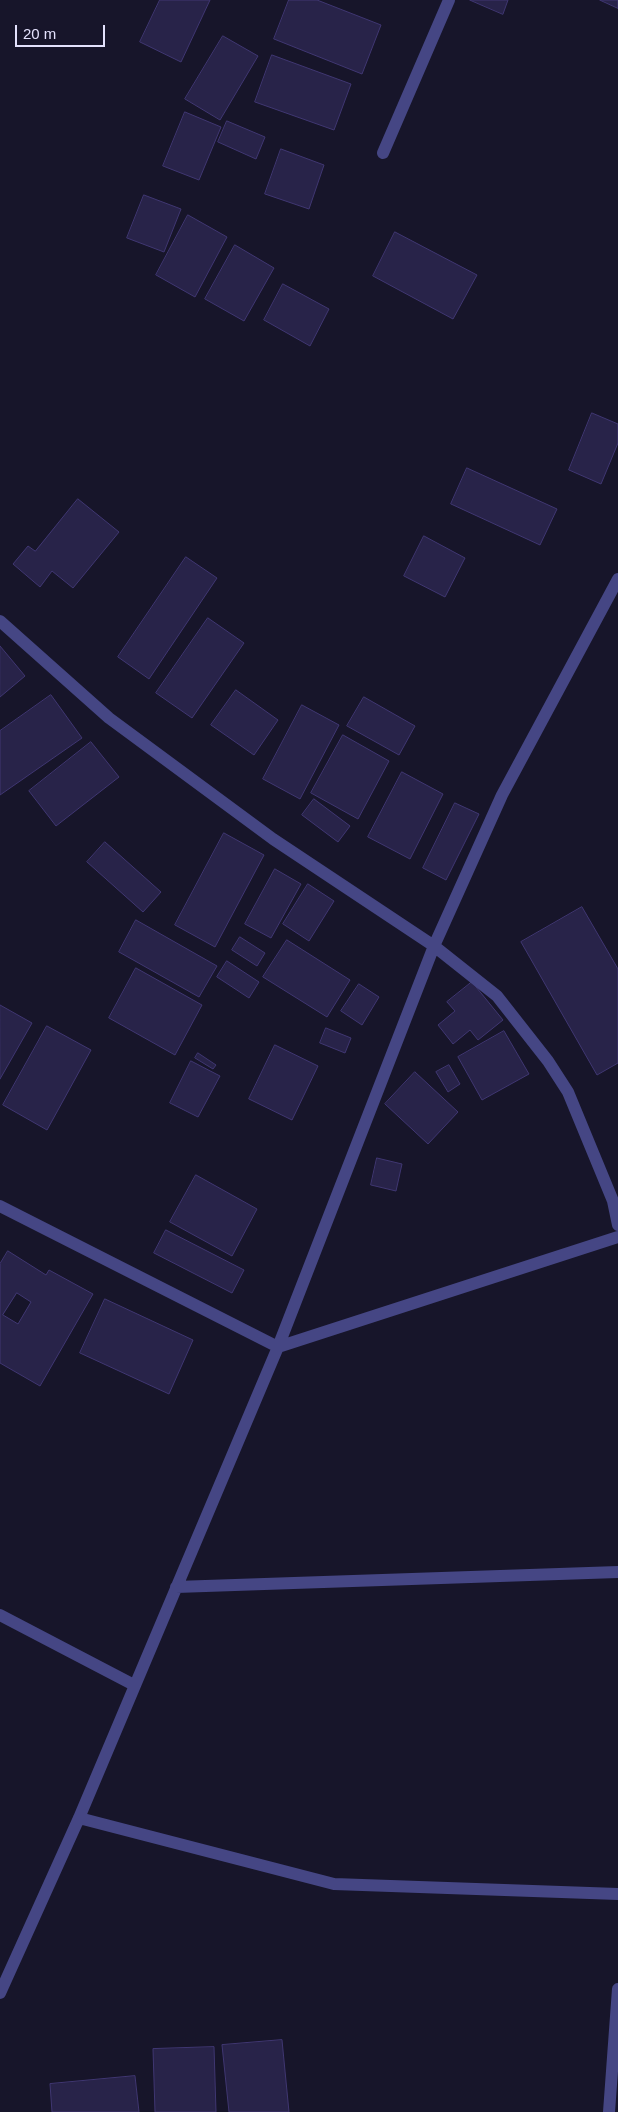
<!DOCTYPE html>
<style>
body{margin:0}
#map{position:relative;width:618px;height:2112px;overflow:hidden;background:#17152a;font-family:Helvetica,sans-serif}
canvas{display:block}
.scale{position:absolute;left:15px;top:25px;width:90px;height:22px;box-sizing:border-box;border:2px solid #e3e1fc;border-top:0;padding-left:6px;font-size:15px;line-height:18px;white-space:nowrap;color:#e3e1fc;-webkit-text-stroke:4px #17152a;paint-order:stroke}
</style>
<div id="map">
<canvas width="618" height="2112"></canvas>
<div class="scale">20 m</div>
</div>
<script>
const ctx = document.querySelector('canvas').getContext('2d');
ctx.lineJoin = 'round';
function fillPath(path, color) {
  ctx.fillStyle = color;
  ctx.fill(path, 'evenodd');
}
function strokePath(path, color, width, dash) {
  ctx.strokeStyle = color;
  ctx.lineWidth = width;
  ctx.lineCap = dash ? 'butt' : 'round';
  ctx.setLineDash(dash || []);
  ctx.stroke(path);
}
const building = new Path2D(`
 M 160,0 L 210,0 L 181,62 L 140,42 Z
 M 289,0 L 317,0 L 381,25 L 362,74 L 274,39 Z
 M 470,0 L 508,0 L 503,14 Z
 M 600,0 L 618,0 L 618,8 Z
 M 223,36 L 258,56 L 220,120 L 185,99 Z
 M 272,55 L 351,84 L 334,130 L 255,102 Z
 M 185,112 L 221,127 L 199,180 L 163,166 Z
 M 227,121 L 265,137 L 256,159 L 218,142 Z
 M 281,149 L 324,165 L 309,209 L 265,194 Z
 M 144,195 L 181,209 L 164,252 L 127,238 Z
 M 188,215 L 227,237 L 195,297 L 156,275 Z
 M 395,232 L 477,275 L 453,319 L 373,276 Z
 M 235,245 L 274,268 L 244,321 L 205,299 Z
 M 283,284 L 329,309 L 310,346 L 264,320 Z
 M 592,413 L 618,424 L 618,443 L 601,484 L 569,470 Z
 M 467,468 L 557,509 L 540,545 L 451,504 Z
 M 78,499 L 119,532 L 73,588 L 52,571 L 40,587 L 13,564 L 28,546 L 35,551 Z
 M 424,536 L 465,558 L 445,597 L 404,576 Z
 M 186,557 L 217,578 L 149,679 L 118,657 Z
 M 208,618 L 244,643 L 192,718 L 156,693 Z
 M 0,646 L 25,676 L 0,697 Z
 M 236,690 L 278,720 L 254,755 L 211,725 Z
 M 51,695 L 82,738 L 0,795 L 0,731 Z
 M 364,697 L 415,726 L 399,755 L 347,726 Z
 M 302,705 L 339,725 L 300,799 L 263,779 Z
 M 343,735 L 389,761 L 358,819 L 311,793 Z
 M 91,742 L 119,777 L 56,826 L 29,791 Z
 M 402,772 L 443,794 L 410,859 L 368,837 Z
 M 314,799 L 350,826 L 338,842 L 302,815 Z
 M 455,803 L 479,814 L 446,880 L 423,868 Z
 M 224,833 L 264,855 L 215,947 L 175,925 Z
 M 105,842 L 161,892 L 143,912 L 87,862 Z
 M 275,869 L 301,884 L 271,938 L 245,924 Z
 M 308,884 L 334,901 L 309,941 L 283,924 Z
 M 582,907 L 618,969 L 618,1063 L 597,1075 L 521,942 Z
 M 136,920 L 217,966 L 199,997 L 119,952 Z
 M 240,937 L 265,953 L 257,966 L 232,950 Z
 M 287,940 L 350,980 L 327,1017 L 263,977 Z
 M 227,961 L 259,982 L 249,998 L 217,977 Z
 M 136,968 L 202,1005 L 175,1055 L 109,1018 Z
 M 472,982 L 503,1020 L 478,1040 L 470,1030 L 453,1044 L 438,1025 L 455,1011 L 447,1002 Z
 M 359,984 L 379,997 L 362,1025 L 341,1011 Z
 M 0,1005 L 32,1023 L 0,1079 Z
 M 47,1026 L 91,1050 L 47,1130 L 3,1105 Z
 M 326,1028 L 351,1038 L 345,1053 L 320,1043 Z
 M 504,1031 L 529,1074 L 482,1100 L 458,1057 Z
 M 275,1045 L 318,1066 L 292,1120 L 249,1099 Z
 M 198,1053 L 216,1065 L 213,1069 L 195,1058 Z
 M 191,1061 L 220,1076 L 198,1117 L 170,1103 Z
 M 449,1065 L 460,1084 L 448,1092 L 436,1072 Z
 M 415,1072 L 458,1112 L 428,1144 L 385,1104 Z
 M 377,1158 L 402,1164 L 396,1191 L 371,1185 Z
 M 196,1175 L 257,1209 L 232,1256 L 170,1222 Z
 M 166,1230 L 244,1270 L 232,1293 L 154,1253 Z
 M 8,1251 L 46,1275 L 49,1270 L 93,1294 L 40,1386 L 0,1363 L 0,1264 ZM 17,1293 L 31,1302 L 18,1324 L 3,1315 Z
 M 105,1299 L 193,1340 L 169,1394 L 80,1353 Z
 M 282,2040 L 289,2112 L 229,2112 L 222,2045 Z
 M 214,2047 L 216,2112 L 155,2112 L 153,2049 Z
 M 135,2076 L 139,2112 L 52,2112 L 50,2084 Z`);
const minor = new Path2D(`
 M 383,153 L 449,0
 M 0,621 L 109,718 L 273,839 L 434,946 L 497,996 L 548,1061 L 568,1092 L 613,1201 L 618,1225
 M 0,1206 L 278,1347 L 618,1237
 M 176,1587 L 618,1572
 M 0,1615 L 134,1685
 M 79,1818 L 334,1884 L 618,1894
 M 0,1993 L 79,1818 L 278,1347 L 434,946 L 502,795 L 618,579
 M 609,2112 L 618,1989`);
fillPath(building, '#282349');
strokePath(building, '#403772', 1);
strokePath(minor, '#454684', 12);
</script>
